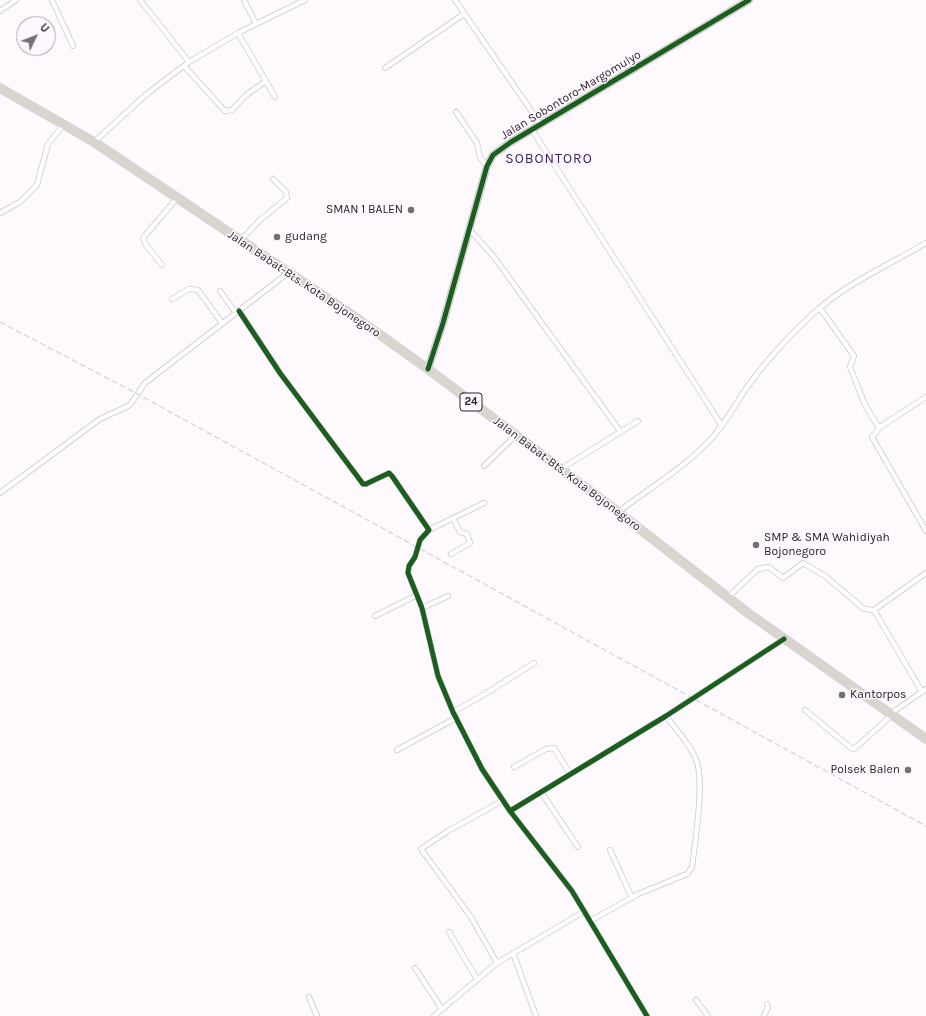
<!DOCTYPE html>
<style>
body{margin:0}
#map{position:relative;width:926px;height:1016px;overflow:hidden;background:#fdf9fd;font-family:Karla,sans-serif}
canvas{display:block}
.north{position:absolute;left:16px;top:16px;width:40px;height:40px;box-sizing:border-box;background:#fff7ff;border:1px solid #a9a3a9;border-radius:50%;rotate:47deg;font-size:11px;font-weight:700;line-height:16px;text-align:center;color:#282429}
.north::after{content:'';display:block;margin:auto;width:14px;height:18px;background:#736f73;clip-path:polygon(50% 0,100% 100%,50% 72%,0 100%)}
</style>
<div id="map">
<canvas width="926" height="1016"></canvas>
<div class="north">U</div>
</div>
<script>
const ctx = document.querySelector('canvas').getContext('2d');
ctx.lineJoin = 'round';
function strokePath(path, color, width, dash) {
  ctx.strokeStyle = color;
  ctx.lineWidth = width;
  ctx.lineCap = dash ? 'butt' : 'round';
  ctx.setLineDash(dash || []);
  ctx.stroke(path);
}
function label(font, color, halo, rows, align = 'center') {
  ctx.font = font + ' Karla,sans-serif';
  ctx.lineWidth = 3;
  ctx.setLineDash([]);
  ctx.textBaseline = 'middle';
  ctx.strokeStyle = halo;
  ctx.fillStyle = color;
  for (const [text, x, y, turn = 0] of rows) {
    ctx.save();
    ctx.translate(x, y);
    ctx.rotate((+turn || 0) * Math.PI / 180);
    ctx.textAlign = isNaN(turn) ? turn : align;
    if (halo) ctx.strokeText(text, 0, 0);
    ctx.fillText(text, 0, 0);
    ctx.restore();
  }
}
const street = new Path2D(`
 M 52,0 L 73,46
 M 455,0 L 541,125
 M 0,11 L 16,0
 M 256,24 L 305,0
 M 238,33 L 256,24 L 244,0
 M 189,62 L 238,33 L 275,97
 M 184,66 L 225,111 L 232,110 L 246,95 L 266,81
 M 385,68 L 464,14
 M 456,112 L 477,143 L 480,158 L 487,166
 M 532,130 L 722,426
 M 94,142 L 148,93 L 189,62 L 140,0
 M 0,213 L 20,202 L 37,185 L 48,144 L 64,124
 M 470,230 L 494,257 L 620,431
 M 240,241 L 260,220 L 287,198 L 286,192 L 273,179
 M 162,265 L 146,245 L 143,238 L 177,198
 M 220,291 L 236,313
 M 172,299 L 189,289 L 198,290 L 222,323
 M 820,308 L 854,356 L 850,367 L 852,372 L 865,405 L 879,428
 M 239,311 L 280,373 L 363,484 L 366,484 L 389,473 L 392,476 L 429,530 L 420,540 L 415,557 L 409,566 L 408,573 L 422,608 L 438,676 L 453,712 L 482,769 L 510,811
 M 926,397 L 880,427 L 872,437 L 926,531
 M 484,466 L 516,435
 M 561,469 L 638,421
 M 0,493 L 100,419 L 130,405 L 145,383 L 288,273
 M 618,512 C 650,488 684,468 711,439 C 726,423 735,404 748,386 C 767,359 790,335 815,312 C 847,283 889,265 926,243
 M 429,530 L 484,503
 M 451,554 L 470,543 L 467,534 L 460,532 L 453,518
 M 728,597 L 758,569 L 769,567 L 783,578 L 803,563 L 825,576 L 864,609 L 874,610 L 922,692
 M 422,608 L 448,596
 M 874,610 L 926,573
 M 375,616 L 417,595
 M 805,710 L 851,748 L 854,749 L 892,715
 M 453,712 L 485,694 L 534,663
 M 890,714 L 926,689
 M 397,750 L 456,718
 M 514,767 L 546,749 L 554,748 L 570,774
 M 541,792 L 578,847
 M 610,850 L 632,898
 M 590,921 L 638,894 L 687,874 L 692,867 C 695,842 705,781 696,759 C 690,744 676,730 666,716
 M 449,932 L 477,979
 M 513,953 L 536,1016
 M 497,963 L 471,917 L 421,849 L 448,831 L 502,801
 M 415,968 L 442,1009
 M 309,997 L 317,1016
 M 696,1000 L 708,1016
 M 434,1016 L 497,963 L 585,911
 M 647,1016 L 572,891 L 510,811 L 666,716 L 784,639
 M 764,1016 L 768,1007 L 767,1004`);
const secondary = new Path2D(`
 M 428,369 L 443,323 L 487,166 L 493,155 L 511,142 L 749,0`);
const highway = new Path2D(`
 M 0,88 L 94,142 L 355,317 L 428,369 L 618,512 L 748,613 L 926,739`);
const rail = new Path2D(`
 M 0,322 L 132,391 L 926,826`);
const cycleway = new Path2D(`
 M 239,311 L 280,373 L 363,484 L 366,484 L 389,473 L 392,476 L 429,530 L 420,540 L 415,557 L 409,566 L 408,573 L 422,608 L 438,676 L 453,712 L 482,769 L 510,811
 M 428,369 L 443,323 L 487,166 L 493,155 L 511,142 L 749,0
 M 647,1016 L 572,891 L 510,811 L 666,716 L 784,639`);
const markers = [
 [411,210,4,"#736f73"],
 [277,237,4,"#736f73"],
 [756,545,4,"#736f73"],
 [842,695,4,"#736f73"],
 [908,770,4,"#736f73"]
];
const shields = [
 [471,402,22]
];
const shieldNames = [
 ["24",471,402]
];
const streetNames = [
 ["Jalan Sobontoro-Margomulyo",571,95,-31],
 ["Jalan Babat-Bts. Kota Bojonegoro",304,284,34],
 ["Jalan Babat-Bts. Kota Bojonegoro",567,474,37]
];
const poiNames = [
 ["SMAN 1 BALEN",403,210,"right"],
 ["gudang",285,237],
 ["SMP & SMA Wahidiyah",764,538],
 ["Bojonegoro",764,552],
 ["Kantorpos",850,695],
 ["Polsek Balen",900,770,"right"]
];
const quarterNames = [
 ["SOBONTORO",549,159]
];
strokePath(street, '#ccc9cc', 6);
strokePath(secondary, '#ccc9cc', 8);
strokePath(highway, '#d7d5d8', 10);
strokePath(street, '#fffeff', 4.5);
strokePath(secondary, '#f4f1ef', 6);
strokePath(highway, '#d9d4cd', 8);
strokePath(rail, '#dbdadb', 1.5, [6, 3]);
strokePath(cycleway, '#1b5e20', 5);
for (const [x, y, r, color] of markers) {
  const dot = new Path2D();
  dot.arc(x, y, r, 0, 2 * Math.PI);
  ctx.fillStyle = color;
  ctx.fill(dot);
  strokePath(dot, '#fff7ff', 1.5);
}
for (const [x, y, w] of shields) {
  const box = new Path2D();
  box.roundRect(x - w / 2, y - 9, w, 18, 3);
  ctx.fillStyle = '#fff7ff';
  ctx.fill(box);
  strokePath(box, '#282429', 1);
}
label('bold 11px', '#282429', null, shieldNames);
label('12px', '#282429', '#fff7ff', streetNames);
label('12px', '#282429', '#fff7ff', poiNames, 'left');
ctx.letterSpacing = '1px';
label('14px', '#391f58', '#fff7ff', quarterNames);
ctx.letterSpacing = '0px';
</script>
